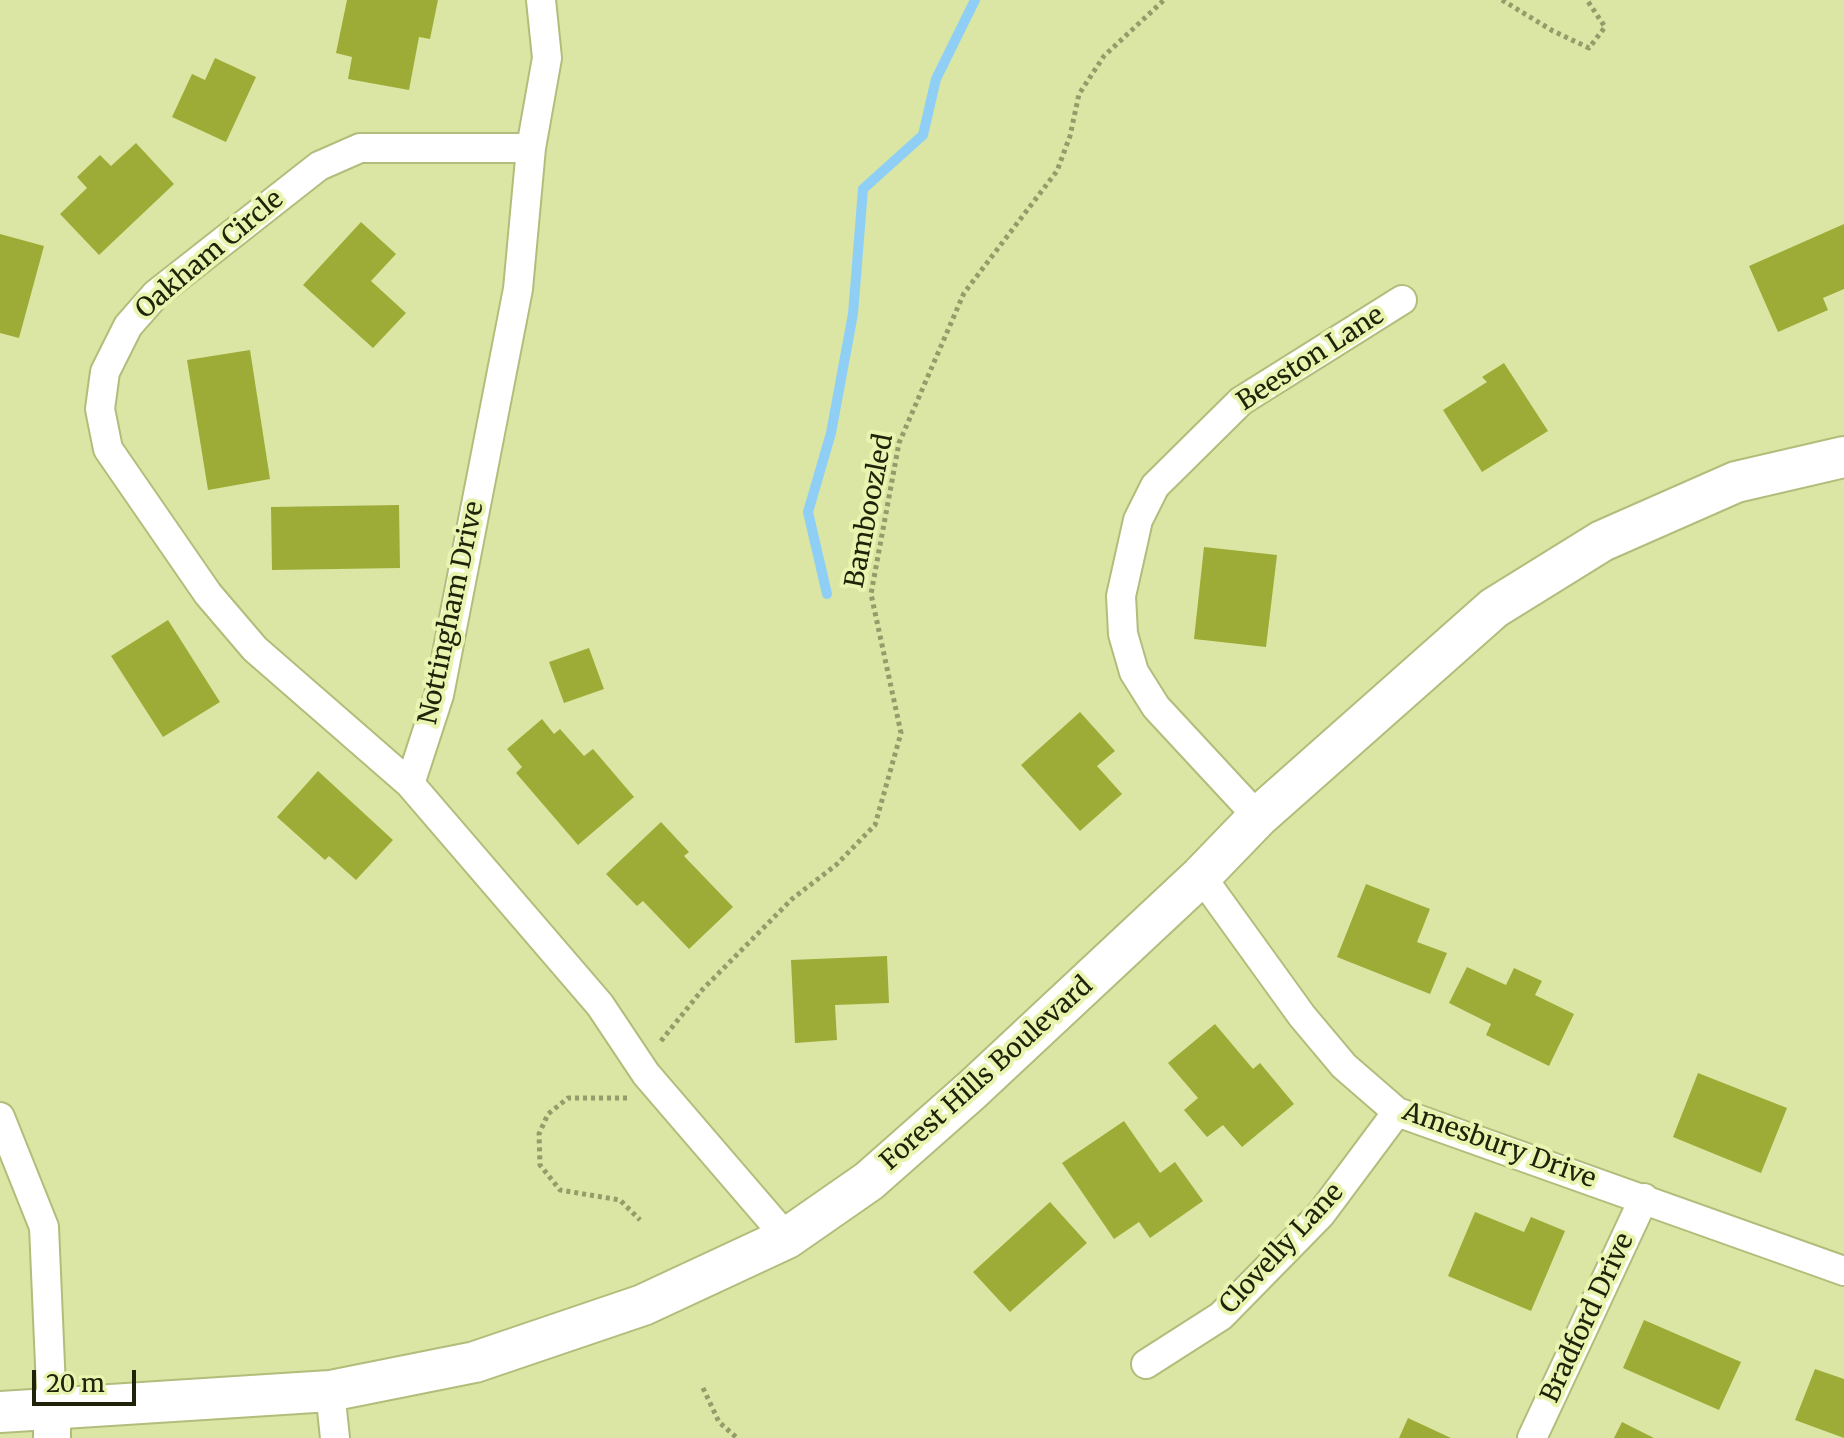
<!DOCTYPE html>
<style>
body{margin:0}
#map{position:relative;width:1844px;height:1438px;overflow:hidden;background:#dbe6a4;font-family:Merriweather,serif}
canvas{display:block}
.scale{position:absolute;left:32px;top:1370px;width:104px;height:36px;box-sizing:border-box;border:4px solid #202309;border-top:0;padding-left:10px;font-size:24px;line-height:28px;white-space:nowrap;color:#202309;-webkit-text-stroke:6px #e8f4b0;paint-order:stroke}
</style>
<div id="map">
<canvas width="1844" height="1438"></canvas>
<div class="scale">20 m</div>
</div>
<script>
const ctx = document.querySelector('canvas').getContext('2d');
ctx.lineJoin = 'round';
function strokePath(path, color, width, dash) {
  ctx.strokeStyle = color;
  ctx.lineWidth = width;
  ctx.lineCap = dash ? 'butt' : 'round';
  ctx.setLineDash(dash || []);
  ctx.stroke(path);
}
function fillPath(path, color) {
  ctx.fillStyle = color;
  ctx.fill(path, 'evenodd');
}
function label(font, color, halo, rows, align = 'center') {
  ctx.font = font + ' Merriweather,serif';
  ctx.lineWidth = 8;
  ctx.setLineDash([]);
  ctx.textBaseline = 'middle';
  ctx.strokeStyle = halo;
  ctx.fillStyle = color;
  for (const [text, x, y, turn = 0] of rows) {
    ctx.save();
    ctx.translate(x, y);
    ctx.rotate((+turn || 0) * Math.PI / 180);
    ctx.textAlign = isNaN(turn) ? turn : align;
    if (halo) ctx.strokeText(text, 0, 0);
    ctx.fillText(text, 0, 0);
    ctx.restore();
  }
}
const stream = new Path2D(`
 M 827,594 L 808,512 L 831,433 L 853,314 L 863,189 L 923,135 L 936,79 L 975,0`);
const building = new Path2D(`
 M 347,0 L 438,0 L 430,39 L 419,37 L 409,90 L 348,79 L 352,57 L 336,53 Z
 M 215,58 L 256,77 L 226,142 L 172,117 L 192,74 L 205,80 Z
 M 136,143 L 174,184 L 99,255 L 60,214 L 87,188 L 77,177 L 100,155 L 111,166 Z
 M 361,222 L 396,254 L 371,281 L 406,313 L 373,348 L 303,285 Z
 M 1844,224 L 1844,289 L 1823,298 L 1828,310 L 1778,332 L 1749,266 Z
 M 0,234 L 44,246 L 19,338 L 0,333 Z
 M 250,350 L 270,479 L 208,490 L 187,360 Z
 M 1504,363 L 1548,431 L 1482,472 L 1443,410 L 1487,382 L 1482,377 Z
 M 399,505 L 400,568 L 272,570 L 271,507 Z
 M 1204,547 L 1277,555 L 1266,647 L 1194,639 Z
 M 168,620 L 220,702 L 163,737 L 111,656 Z
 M 589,648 L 604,689 L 564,703 L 549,662 Z
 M 1080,712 L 1115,751 L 1097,766 L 1122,794 L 1080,831 L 1021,765 Z
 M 542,719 L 554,734 L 560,729 L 584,756 L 593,749 L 634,797 L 578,845 L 516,773 L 522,767 L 507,749 Z
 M 318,771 L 393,840 L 356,880 L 329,856 L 325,860 L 277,817 Z
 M 661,822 L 689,852 L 684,856 L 733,907 L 689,949 L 643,901 L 637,906 L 606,874 Z
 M 1366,884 L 1430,909 L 1417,942 L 1447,953 L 1430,994 L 1337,957 Z
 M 887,956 L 889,1003 L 835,1005 L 837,1040 L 795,1043 L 791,960 Z
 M 1467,967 L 1506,985 L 1514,968 L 1542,981 L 1535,995 L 1574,1014 L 1549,1066 L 1486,1035 L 1491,1024 L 1449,1003 Z
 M 1215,1024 L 1253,1069 L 1260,1063 L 1294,1104 L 1242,1147 L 1223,1125 L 1207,1137 L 1184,1110 L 1198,1098 L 1168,1063 Z
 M 1698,1073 L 1787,1108 L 1761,1173 L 1673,1137 Z
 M 1124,1121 L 1160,1173 L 1175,1162 L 1203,1201 L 1150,1238 L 1139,1222 L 1114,1239 L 1062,1163 Z
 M 1050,1202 L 1087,1243 L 1010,1312 L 973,1272 Z
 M 1475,1212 L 1524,1232 L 1531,1217 L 1565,1231 L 1531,1311 L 1448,1276 Z
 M 1644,1320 L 1741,1362 L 1719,1410 L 1623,1368 Z
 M 1815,1369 L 1844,1379 L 1844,1438 L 1795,1420 Z
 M 1408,1418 L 1451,1438 L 1399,1438 Z
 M 1622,1422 L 1654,1438 L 1614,1438 Z`);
const path = new Path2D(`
 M 1502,0 L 1553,31 L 1589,48 L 1605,27 L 1587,0
 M 661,1041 L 702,990 L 792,899 L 836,865 L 875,825 L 901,733 L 871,594 L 899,443 L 964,293 L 1057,171 L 1070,136 L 1079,94 L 1104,56 L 1164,0
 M 627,1098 L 568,1098 L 548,1114 L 539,1134 L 540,1165 L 560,1190 L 620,1200 L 640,1220
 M 703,1388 L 719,1422 L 737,1438`);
const minor = new Path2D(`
 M 541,0 L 547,58 L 531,148 L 518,289 L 439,695 L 410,784 L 600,1005 L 646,1074 L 787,1238
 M 410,784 L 255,649 L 208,594 L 108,449 L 100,409 L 105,372 L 128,326 L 156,294 L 319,166 L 360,148 L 531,148
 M 1258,817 L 1156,707 L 1134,672 L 1123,634 L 1121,596 L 1138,520 L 1155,486 L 1241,401 L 1402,300
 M 1201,876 L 1302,1016 L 1344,1066 L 1397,1112 L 1844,1271
 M 0,1117 L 44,1227 L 52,1411
 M 1146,1364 L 1221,1316 L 1321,1214 L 1397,1112
 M 330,1391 L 335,1438
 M 1532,1438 L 1644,1198`);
const tertiary = new Path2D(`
 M 52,1438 L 52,1411`);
const secondary = new Path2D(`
 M 0,1412 L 330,1391 L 475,1362 L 643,1305 L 787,1238 L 869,1181 L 972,1090 L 1201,876 L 1258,817 L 1494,608 L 1602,541 L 1736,482 L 1844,457`);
const streetNames = [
 ["Oakham Circle",210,255,-40],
 ["Beeston Lane",1311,359,-33],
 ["Bamboozled",870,511,-79],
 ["Nottingham Drive",452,613,-78],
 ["Forest Hills Boulevard",987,1074,-42],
 ["Amesbury Drive",1499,1146,20],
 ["Clovelly Lane",1282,1249,-47],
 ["Bradford Drive",1588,1318,-65]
];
strokePath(stream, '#90cff5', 10);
fillPath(building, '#9dac37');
strokePath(minor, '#b2bd7b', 32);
strokePath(tertiary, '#b2bd7b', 40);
strokePath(secondary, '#b2bd7b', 44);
strokePath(path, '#949c69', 5, [4, 4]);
strokePath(minor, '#fff', 28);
strokePath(tertiary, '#fff', 36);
strokePath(secondary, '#fff', 40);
label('26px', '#202309', '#e8f4b0', streetNames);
</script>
